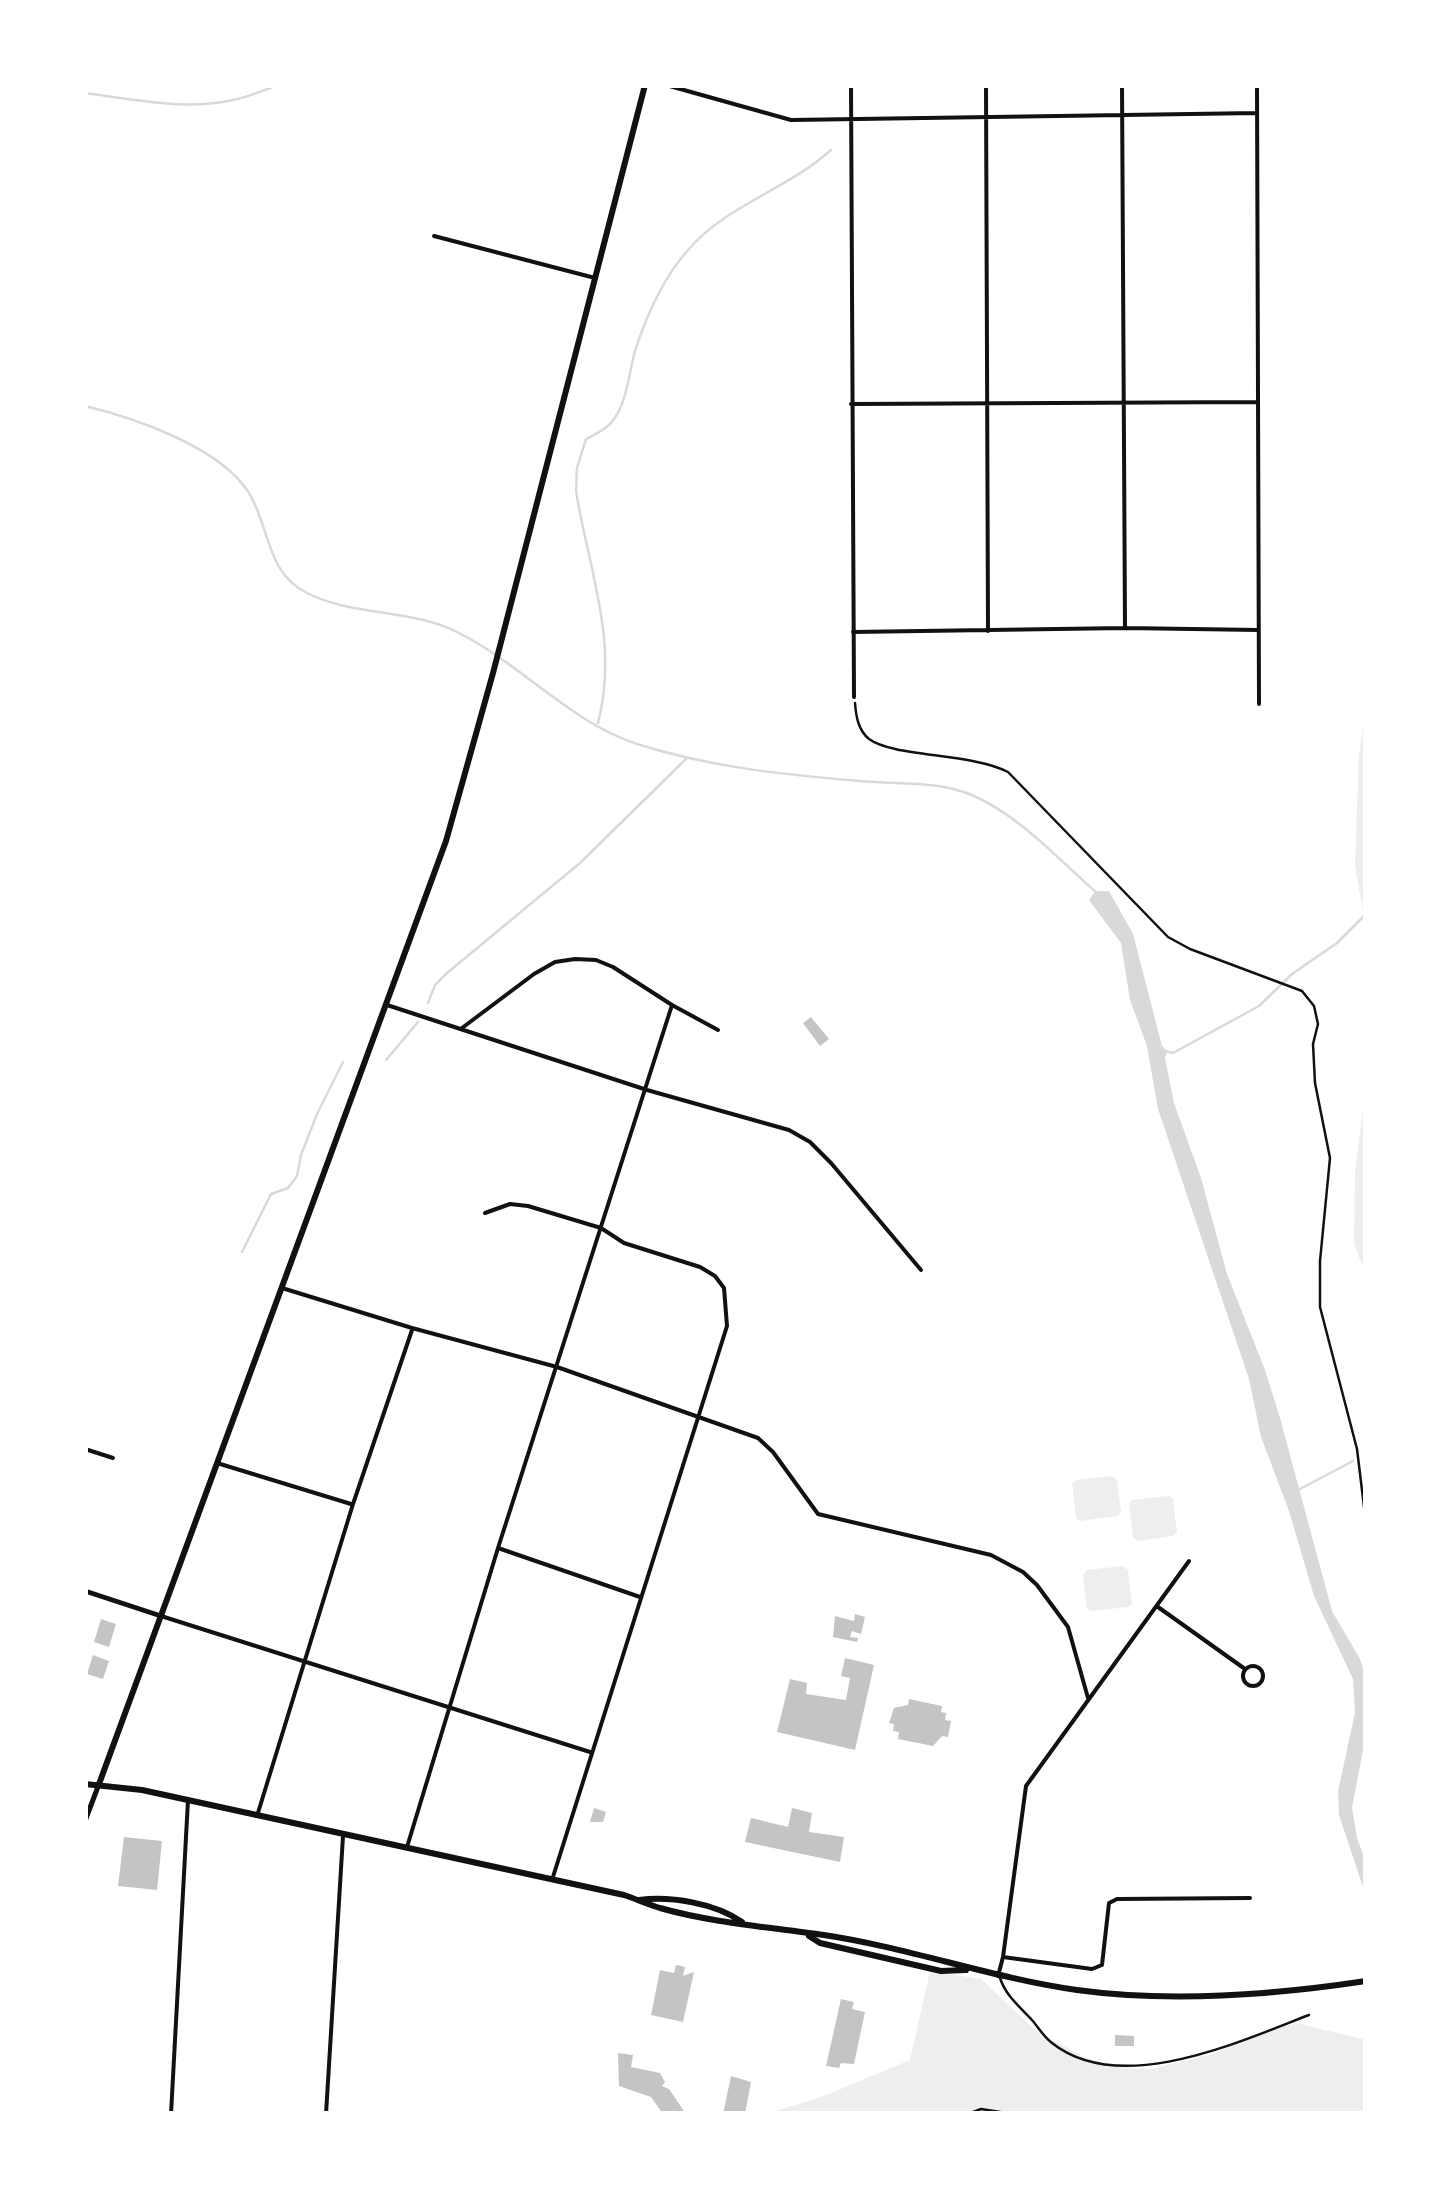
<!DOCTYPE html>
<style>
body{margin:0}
#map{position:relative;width:1451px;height:2199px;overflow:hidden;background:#fff;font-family:"Fira Sans Condensed",sans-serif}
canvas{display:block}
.frame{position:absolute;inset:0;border:88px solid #fff;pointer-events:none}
</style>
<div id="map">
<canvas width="1451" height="2199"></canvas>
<div class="frame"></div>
</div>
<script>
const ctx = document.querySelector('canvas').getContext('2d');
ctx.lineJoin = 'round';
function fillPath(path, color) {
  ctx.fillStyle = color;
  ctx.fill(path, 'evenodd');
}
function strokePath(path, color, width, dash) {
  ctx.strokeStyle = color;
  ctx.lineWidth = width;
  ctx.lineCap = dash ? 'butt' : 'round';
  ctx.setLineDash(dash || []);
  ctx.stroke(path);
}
const green = new Path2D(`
 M 1366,707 L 1366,929 L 1355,866 L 1359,754 Z
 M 1366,1083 L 1366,1275 L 1354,1244 L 1355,1171 Z
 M 1112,1476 L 1117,1480 L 1121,1512 L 1117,1516 L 1080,1521 L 1076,1517 L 1072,1484 L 1076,1480 Z
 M 1169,1496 L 1173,1499 L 1177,1532 L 1173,1536 L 1137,1541 L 1133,1537 L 1129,1504 L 1132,1500 Z
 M 1123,1566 L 1128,1570 L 1132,1603 L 1128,1607 L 1091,1611 L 1087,1608 L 1083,1575 L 1087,1570 Z
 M 930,1971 L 981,1979 L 1036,2031 L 1086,2058 L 1116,2067 L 1151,2069 L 1212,2054 L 1268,2030 L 1296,2023 L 1366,2040 L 1366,2114 L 765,2114 L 819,2098 L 910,2060 Z`);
const water = new Path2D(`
 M 1095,891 L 1109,891 L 1133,934 L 1162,1046 L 1167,1051 L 1165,1058 L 1174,1103 L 1201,1178 L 1227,1274 L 1265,1370 L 1280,1418 L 1332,1611 L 1360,1659 L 1366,1676 L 1366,1734 L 1352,1808 L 1357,1838 L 1366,1863 L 1366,1896 L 1339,1815 L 1338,1791 L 1355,1713 L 1353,1679 L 1314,1596 L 1289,1511 L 1261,1437 L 1249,1379 L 1158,1109 L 1147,1046 L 1130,1000 L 1121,943 L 1089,900 Z`);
const stream = new Path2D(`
 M 85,93 C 132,99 186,111 233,100 C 249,97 264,90 278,85
 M 85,406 C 135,418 220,447 249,493 C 270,527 266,573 307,593 C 354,617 412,608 459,633 C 522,665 570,722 637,744 C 709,767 785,775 860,781 C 898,785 936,780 972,795 C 1020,816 1057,858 1096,892
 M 598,723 C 619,640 589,572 576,491 L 577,468 L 586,439 C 594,435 605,430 611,423 C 628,402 628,376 635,351 C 646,317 664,277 688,250 C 728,204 785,191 831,150
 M 428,1003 L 435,985 L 447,973 L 580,863 L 686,759
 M 1164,1051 L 1173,1053 L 1259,1006 L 1292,974 L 1337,943 L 1366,914
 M 386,1060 L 418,1022
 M 242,1252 L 271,1194 L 288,1188 L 297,1176 L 301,1155 L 317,1114 L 343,1062
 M 1364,1455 L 1366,1453
 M 1298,1490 L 1353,1461`);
const building = new Path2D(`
 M 811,1017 L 829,1039 L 820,1046 L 803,1023 Z
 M 855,1614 L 865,1617 L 861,1634 L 852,1631 L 850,1637 L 858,1638 L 857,1642 L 833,1637 L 835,1616 L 854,1621 Z
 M 101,1619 L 116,1624 L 109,1647 L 94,1642 Z
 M 93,1655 L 109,1661 L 103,1679 L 87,1674 Z
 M 845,1658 L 874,1665 L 855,1750 L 777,1732 L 790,1679 L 807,1683 L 806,1694 L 846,1700 L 850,1678 L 841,1676 Z
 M 909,1699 L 942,1706 L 941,1712 L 946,1713 L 945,1720 L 951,1721 L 948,1737 L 942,1736 L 933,1746 L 898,1739 L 899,1732 L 893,1731 L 894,1724 L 889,1723 L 894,1708 L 908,1705 Z
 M 594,1808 L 606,1812 L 603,1822 L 590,1822 Z
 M 792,1808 L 812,1813 L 809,1832 L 844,1837 L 840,1862 L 745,1842 L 751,1818 L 788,1827 Z
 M 124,1837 L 162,1841 L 157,1890 L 118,1886 Z
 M 676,1965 L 685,1967 L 683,1976 L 694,1972 L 683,2022 L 651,2015 L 660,1970 L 674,1973 Z
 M 841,1999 L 854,2002 L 852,2009 L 865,2012 L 854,2064 L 841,2063 L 839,2068 L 826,2066 Z
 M 1115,2035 L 1134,2036 L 1134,2046 L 1115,2046 Z
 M 618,2053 L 633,2055 L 631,2067 L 660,2073 L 665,2082 L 662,2086 L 669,2089 L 686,2114 L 663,2114 L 651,2097 L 619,2086 Z
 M 731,2076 L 751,2082 L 745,2114 L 723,2114 Z`);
const path = new Path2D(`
 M 855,703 C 856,716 858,730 869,739 C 893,757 972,753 1008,772 L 1168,937 L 1190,949 L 1302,991 L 1314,1006 L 1318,1024 L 1313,1044 L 1315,1083 L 1330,1158 L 1320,1261 L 1320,1307 L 1357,1449 L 1366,1523
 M 968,2114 L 981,2109 L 1013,2114`);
const service = new Path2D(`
 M 1000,1978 C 1006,1996 1019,2006 1032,2020 C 1038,2027 1044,2037 1052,2043 C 1120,2097 1239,2042 1309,2015`);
const minor = new Path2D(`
 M 666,85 L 791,120 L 1257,113
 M 851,85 L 854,697
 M 986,85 L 988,631
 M 1122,85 L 1125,628
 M 1257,85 L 1259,704
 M 434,236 L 595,278
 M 851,404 L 1257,402
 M 853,632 L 1125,628 L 1258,630
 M 387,1005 L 647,1090 L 789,1130 L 810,1142 L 831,1163 L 921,1270
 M 462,1028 L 534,974 L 555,962 L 575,959 L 596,960 L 613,967 L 672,1005 L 718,1030
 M 485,1213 L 510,1204 L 528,1206 L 601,1228 L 624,1243 L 700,1267 L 715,1276 L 724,1288 L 727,1326 L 552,1880
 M 282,1288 L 412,1328 L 557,1367 L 758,1438 L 773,1452 L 818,1514 L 991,1555 L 1023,1572 L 1037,1585 L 1068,1627 L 1088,1698
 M 85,1449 L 113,1458
 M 217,1463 L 351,1504
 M 498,1548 L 640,1597
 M 1158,1607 L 1245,1669
 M 161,1616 L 590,1752
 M1243 1676a10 10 0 1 1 20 0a10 10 0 1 1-20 0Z
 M 257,1816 L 353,1504 L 412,1330
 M 407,1847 L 498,1548 L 672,1005
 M 1003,1957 L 1092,1969 L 1102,1965 L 1109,1903 L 1117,1899 L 1250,1898
 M 998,1976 L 1003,1957 L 1026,1786 L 1189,1561
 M 171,2114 L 188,1800
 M 326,2114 L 343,1836`);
const tertiary = new Path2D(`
 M 85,1591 L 161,1616
 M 85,1821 L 99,1784`);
const secondary = new Path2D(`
 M 99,1784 L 446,841 L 493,673 L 645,85`);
const primary = new Path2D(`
 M 85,1784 L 142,1790 L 624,1895 C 636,1899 647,1904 660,1908 C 713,1923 770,1927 824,1935 C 910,1948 992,1978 1077,1990 C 1171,2003 1273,1995 1366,1981
 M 639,1900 C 671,1896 715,1903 742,1922
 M 809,1936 L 820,1943 L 941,1971 L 966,1970`);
fillPath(green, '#eee');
fillPath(water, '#d9d9d9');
strokePath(stream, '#d9d9d9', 2.5);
fillPath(building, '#c4c4c4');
strokePath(path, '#111', 2.5);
strokePath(service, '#111', 2.5);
strokePath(minor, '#111', 4);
strokePath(tertiary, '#111', 5);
strokePath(secondary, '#111', 6);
strokePath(primary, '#111', 6);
</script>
